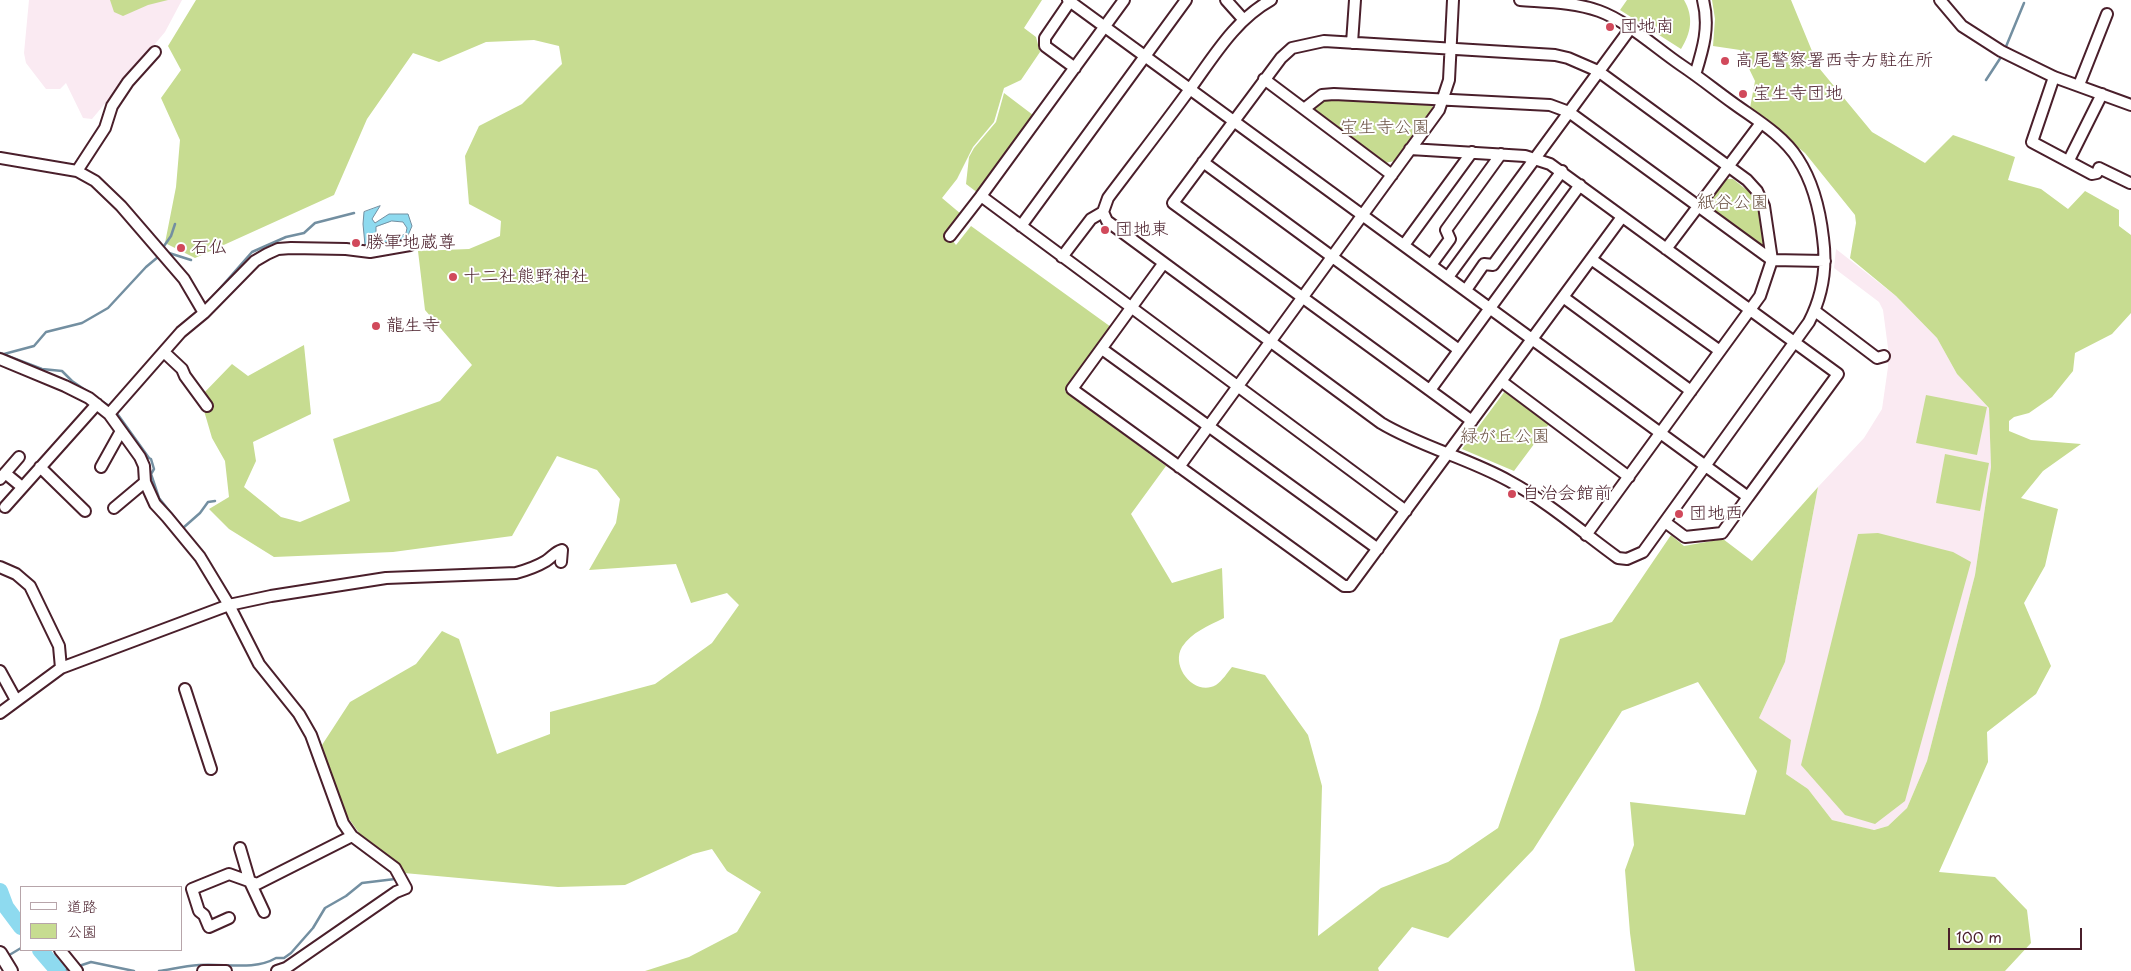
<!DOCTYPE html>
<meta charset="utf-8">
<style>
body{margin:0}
#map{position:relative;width:2131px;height:971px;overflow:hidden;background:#fff;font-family:"Playpen Sans","Klee One",sans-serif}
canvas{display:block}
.legend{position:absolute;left:20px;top:886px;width:162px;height:65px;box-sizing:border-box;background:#fff;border:1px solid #b7a5aa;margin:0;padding:6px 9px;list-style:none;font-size:15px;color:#4a1f2b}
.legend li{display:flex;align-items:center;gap:10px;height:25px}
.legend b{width:25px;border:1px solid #b7a5aa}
.scale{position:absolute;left:1948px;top:928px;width:134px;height:22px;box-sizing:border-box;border:2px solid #4a1f2b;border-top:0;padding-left:6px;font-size:15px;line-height:18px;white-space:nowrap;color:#4a1f2b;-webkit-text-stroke:4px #fff;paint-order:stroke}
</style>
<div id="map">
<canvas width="2131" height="971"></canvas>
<ul class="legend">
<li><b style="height:6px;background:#fff"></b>道路</li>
<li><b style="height:14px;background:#c7dc91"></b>公園</li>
</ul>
<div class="scale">100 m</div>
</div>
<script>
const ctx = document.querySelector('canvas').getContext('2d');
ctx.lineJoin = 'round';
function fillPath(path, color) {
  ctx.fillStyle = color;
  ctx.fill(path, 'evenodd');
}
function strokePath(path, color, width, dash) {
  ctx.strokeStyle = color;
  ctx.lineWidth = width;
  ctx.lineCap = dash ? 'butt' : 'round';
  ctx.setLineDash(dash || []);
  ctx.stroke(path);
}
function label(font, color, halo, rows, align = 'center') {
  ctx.font = font + ' "Playpen Sans","Klee One",sans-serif';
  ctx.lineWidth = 4;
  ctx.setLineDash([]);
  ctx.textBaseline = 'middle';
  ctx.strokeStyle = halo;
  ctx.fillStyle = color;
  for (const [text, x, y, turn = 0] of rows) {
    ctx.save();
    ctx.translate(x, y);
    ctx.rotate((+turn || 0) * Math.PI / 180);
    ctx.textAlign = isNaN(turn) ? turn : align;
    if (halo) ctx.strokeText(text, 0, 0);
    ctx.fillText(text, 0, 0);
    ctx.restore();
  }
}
const built = new Path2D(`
 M 29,0 L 182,0 L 165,32 L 92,119 L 83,118 L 66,83 L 60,89 L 46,89 L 26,63 L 24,53 Z
 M 1836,249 L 1896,296 L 1937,338 L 1957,374 L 1989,408 L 1991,467 L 1975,575 L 1927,761 L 1907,808 L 1888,826 L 1873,830 L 1832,820 L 1808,789 L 1786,774 L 1759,718 L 1785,662 L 1818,487 L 1864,438 L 1882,409 L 1888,367 L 1888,348 L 1883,310 L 1879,302 L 1834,268 Z`);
const green = new Path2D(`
 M 110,0 L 168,0 L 148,5 L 123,16 L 114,12 Z
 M 196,0 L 1042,0 L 1024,28 L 1036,37 L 1040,52 L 1021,80 L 1004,88 L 994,122 L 973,147 L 957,179 L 942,198 L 961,214 L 947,233 L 956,245 L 971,226 L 1111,327 L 1065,391 L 1166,466 L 1131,514 L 1172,583 L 1222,568 L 1224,618 C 1208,626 1192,632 1182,647 C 1170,667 1195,697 1216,685 C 1222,681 1228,672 1232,667 L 1265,675 L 1308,735 L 1322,786 L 1318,936 L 1381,888 L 1448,862 L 1498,828 L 1539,709 L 1560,639 L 1612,622 L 1671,535 L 1684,546 L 1723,539 L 1752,561 L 1818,487 L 1785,662 L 1759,718 L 1791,740 L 1786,774 L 1808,789 L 1832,820 L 1874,830 L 1888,826 L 1907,808 L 1927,761 L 1975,575 L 1991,467 L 1989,408 L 1957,374 L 1937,338 L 1896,296 L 1850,258 L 1856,223 L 1855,215 L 1805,153 L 1750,108 L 1755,81 L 1740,50 L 1713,46 L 1715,19 L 1712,0 L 1791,0 L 1819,68 L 1872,132 L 1925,163 L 1953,135 L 2015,157 L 2008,180 L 2041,189 L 2068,209 L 2085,191 L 2119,210 L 2119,226 L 2131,235 L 2131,313 L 2112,334 L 2075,353 L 2073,371 L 2052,397 L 2029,413 L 2014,417 L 2009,421 L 2009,431 L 2031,440 L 2081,444 L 2043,471 L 2021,498 L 2058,509 L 2045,566 L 2024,603 L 2051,666 L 2036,694 L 1987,732 L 1988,762 L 1939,872 L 1995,877 L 2027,910 L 2031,943 L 2005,971 L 1635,971 L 1630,933 L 1625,870 L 1634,845 L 1630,802 L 1745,815 L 1757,771 L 1698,682 L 1622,711 L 1533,850 L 1448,938 L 1412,927 L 1378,968 L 1379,971 L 645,971 L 689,957 L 737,932 L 761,892 L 727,871 L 712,849 L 693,854 L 625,885 L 558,887 L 404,873 L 374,854 L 342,809 L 322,745 L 350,702 L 416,664 L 442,631 L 459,639 L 497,754 L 550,734 L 550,712 L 655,684 L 712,643 L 739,605 L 727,593 L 691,603 L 676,564 L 589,570 L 616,523 L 620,499 L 597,470 L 557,456 L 512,536 L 393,552 L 274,557 L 229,529 L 209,509 L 229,497 L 225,461 L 212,438 L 200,397 L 232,364 L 248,376 L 304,345 L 311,414 L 253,442 L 256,461 L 244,487 L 281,517 L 300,522 L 350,501 L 333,439 L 440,401 L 472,365 L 425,310 L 418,251 L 469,249 L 500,236 L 501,221 L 469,204 L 465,156 L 479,126 L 522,104 L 562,64 L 559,46 L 534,40 L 486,42 L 439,62 L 413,53 L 367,119 L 334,195 L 195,258 L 165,243 L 176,187 L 180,140 L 161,98 L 181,70 L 168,46 Z
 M 1627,0 L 1684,0 C 1694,17 1691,33 1681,49 L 1620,10 Z
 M 1004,93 L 1033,115 L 978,193 L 966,184 L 969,157 L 974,148 L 996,122 Z
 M 1336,98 L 1431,103 L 1433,108 L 1395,161 L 1385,163 L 1313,109 L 1325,99 Z
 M 1726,179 L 1733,179 L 1753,195 L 1757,202 L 1765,245 L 1760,247 L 1709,209 L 1708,202 Z
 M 1505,391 L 1549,424 L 1514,471 L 1462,449 Z
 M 1926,395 L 1987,407 L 1977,455 L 1916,443 Z
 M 1945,454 L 1989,463 L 1980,511 L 1936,503 Z
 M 1878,533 L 1953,552 L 1971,562 L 1905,801 L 1875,824 L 1845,815 L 1801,765 L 1858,534 Z`);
const water = new Path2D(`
 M 380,206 L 372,219 L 375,223 L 389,214 L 408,214 L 412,226 L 406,240 L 381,245 L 365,245 L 363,224 L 364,212 ZM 392,221 L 403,222 L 407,228 L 406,233 L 398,238 L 382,239 L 376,234 L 376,227 Z`);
const stream = new Path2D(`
 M 2005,49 L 2024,3
 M 1986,80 L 2003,54
 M 164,246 L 171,236 L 175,224
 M 169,253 L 191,260
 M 208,302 L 252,252 L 286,237 L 304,233 L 315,223 L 354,213
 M 0,353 L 42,369 L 62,371 L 72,381 L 112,408
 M 4,354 L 34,346 L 46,332 L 82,323 L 108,308 L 146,267 L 158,257
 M 116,412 L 149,458 L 151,459 L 154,469 L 151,474 L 159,498 L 183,528 L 200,513 L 208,502 L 215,501
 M 6,957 L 21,948
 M 79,966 L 91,962 L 134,971
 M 58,971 L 70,969
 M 159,971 C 172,969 185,966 199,965 C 224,963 254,971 276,958 L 284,958 L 291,953 L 313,928 L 325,908 L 346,896 L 362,883 L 395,879`);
const river = new Path2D(`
 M 0,891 L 6,907 L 21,927
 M 40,950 L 58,971`);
const minor = new Path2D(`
 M 1068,0 L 1748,497 L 1838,374 L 1550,164 L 1525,156 L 1410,149
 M 1071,0 L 1045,38 L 1045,46 L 1075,68
 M 1124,0 L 981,196 L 1406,511
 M 1226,0 L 1243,19
 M 1271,0 C 1235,20 1214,56 1190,89 C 1163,126 1135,162 1108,198 L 1103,212 L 1107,221 L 1381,423 C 1421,447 1468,458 1509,481 C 1548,502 1582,532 1618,558 L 1627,559 L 1643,552 L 1809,322 C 1823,295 1827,267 1823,238 C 1820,211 1813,182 1798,159 C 1783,135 1755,119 1733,103 C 1715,90 1699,77 1681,65 C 1656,48 1627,21 1599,11 C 1574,2 1547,2 1520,0
 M 1940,0 L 1962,26 L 2001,51 L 2054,77 L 2131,105
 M 1352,43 L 1355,0
 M 1695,75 C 1703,49 1710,27 1703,0
 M 2054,77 L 2032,142 L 2092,174 L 2097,173 L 2099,168 L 2130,183
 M 1264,79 L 1392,175
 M 2079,85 L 2107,14
 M 1304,109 L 1322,95 L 1334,94 L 1550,105 L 1569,112 L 1772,260 L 1825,261
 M 0,158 L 77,171 L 95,181 L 121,206 L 184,279 L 204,313
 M 2069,160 L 2102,94
 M 1203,162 L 1459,350
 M 77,171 L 105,128 L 112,106 L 128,82 L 155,52
 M 1021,226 L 1186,0
 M 950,236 L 981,196
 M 1404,245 L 1472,152
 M 1666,249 L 1761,123
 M 1062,257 L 1091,219 L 1103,212
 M 1591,259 L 1720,351
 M 1163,264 L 1072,389 L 1344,586 L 1350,586 L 1622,217
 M 1431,265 L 1450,239 L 1446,230 L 1501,154
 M 1448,277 L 1630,29
 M 1466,290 L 1484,264 L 1493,265 L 1562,171
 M 1563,297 L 1691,391
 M 1815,311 L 1877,358 L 1884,356
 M 1102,349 L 1378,549
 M 165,353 L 182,369 L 185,376 L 207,406
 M 0,359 L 65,386 L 89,398 L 109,414 L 140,457 L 144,466 L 145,482 L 155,504 L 167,517 L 200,557 L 229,605 L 259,664 L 299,714 L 311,735 L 343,823 L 352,836 L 395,868 L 406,888 L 396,892 L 286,968 L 277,971
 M 1501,381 L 1629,477
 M 1430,390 L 1580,185
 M 109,414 L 181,332 L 204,313 L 255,261 L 267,254 L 278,249 L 291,248 L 346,249 L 370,252 L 410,245
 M 1472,421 L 1173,203 L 1281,58 L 1292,48 L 1324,41 L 1555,55 L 1568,58 L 1598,71 L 1747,180 L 1757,191 L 1764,206 L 1772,260 L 1760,296 L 1586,535
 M 40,467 L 85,511
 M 101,467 L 121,431
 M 1179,467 L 1439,110 L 1449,80 L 1453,0
 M 5,473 L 22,487
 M 0,479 L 19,457
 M 5,507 L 97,404
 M 114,508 L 145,482
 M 1665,522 L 1685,537 L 1722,533 L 1748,497
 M 0,567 L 16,574 L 30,586 L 59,646 L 61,668
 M 0,671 L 16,700
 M 185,689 L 211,769
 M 0,713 L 61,668 L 229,605 L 271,596 L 386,578 L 516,573 C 527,570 536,567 546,561 C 552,557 555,552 562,550 L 561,562
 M 240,848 L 250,882 L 264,912
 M 229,918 L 209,927 L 204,915 L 199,911 L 192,889 L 229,874 L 257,884 L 352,836
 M 60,950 L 77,971
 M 203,971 L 226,971`);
const major = new Path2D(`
 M 0,953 L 11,971`);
const markers = [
 [1610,27,5,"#d1495b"],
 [1725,61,5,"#d1495b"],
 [1743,94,5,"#d1495b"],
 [1105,230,5,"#d1495b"],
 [356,243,5,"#d1495b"],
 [181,248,5,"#d1495b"],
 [453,277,5,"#d1495b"],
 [376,326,5,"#d1495b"],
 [1512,494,5,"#d1495b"],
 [1679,514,5,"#d1495b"]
];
const poiNames = [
 ["団地南",1620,27],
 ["高尾警察署西寺方駐在所",1735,61],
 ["宝生寺団地",1753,94],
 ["団地東",1115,230],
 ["勝軍地蔵尊",366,243],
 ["石仏",191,248],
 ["十二社熊野神社",463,277],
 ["龍生寺",386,326],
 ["自治会館前",1522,494],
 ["団地西",1689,514]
];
const parkNames = [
 ["宝生寺公園",1385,128],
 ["紙谷公園",1733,203],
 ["緑が丘公園",1505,437]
];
fillPath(built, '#faeaf2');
fillPath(green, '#c7dc91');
fillPath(water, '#8edaef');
strokePath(water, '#738fa1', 1);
strokePath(stream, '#738fa1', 2.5);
strokePath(river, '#8edaef', 16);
strokePath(minor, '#4a1f2b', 14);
strokePath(major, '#4a1f2b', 16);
strokePath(minor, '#fff', 10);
strokePath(major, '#fff', 12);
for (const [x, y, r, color] of markers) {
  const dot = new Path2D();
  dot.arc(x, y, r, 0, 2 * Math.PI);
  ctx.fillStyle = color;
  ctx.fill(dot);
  strokePath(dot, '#fff', 2);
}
label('18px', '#4a1f2b', '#fff', poiNames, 'left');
label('18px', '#70584a', '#fff', parkNames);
</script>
